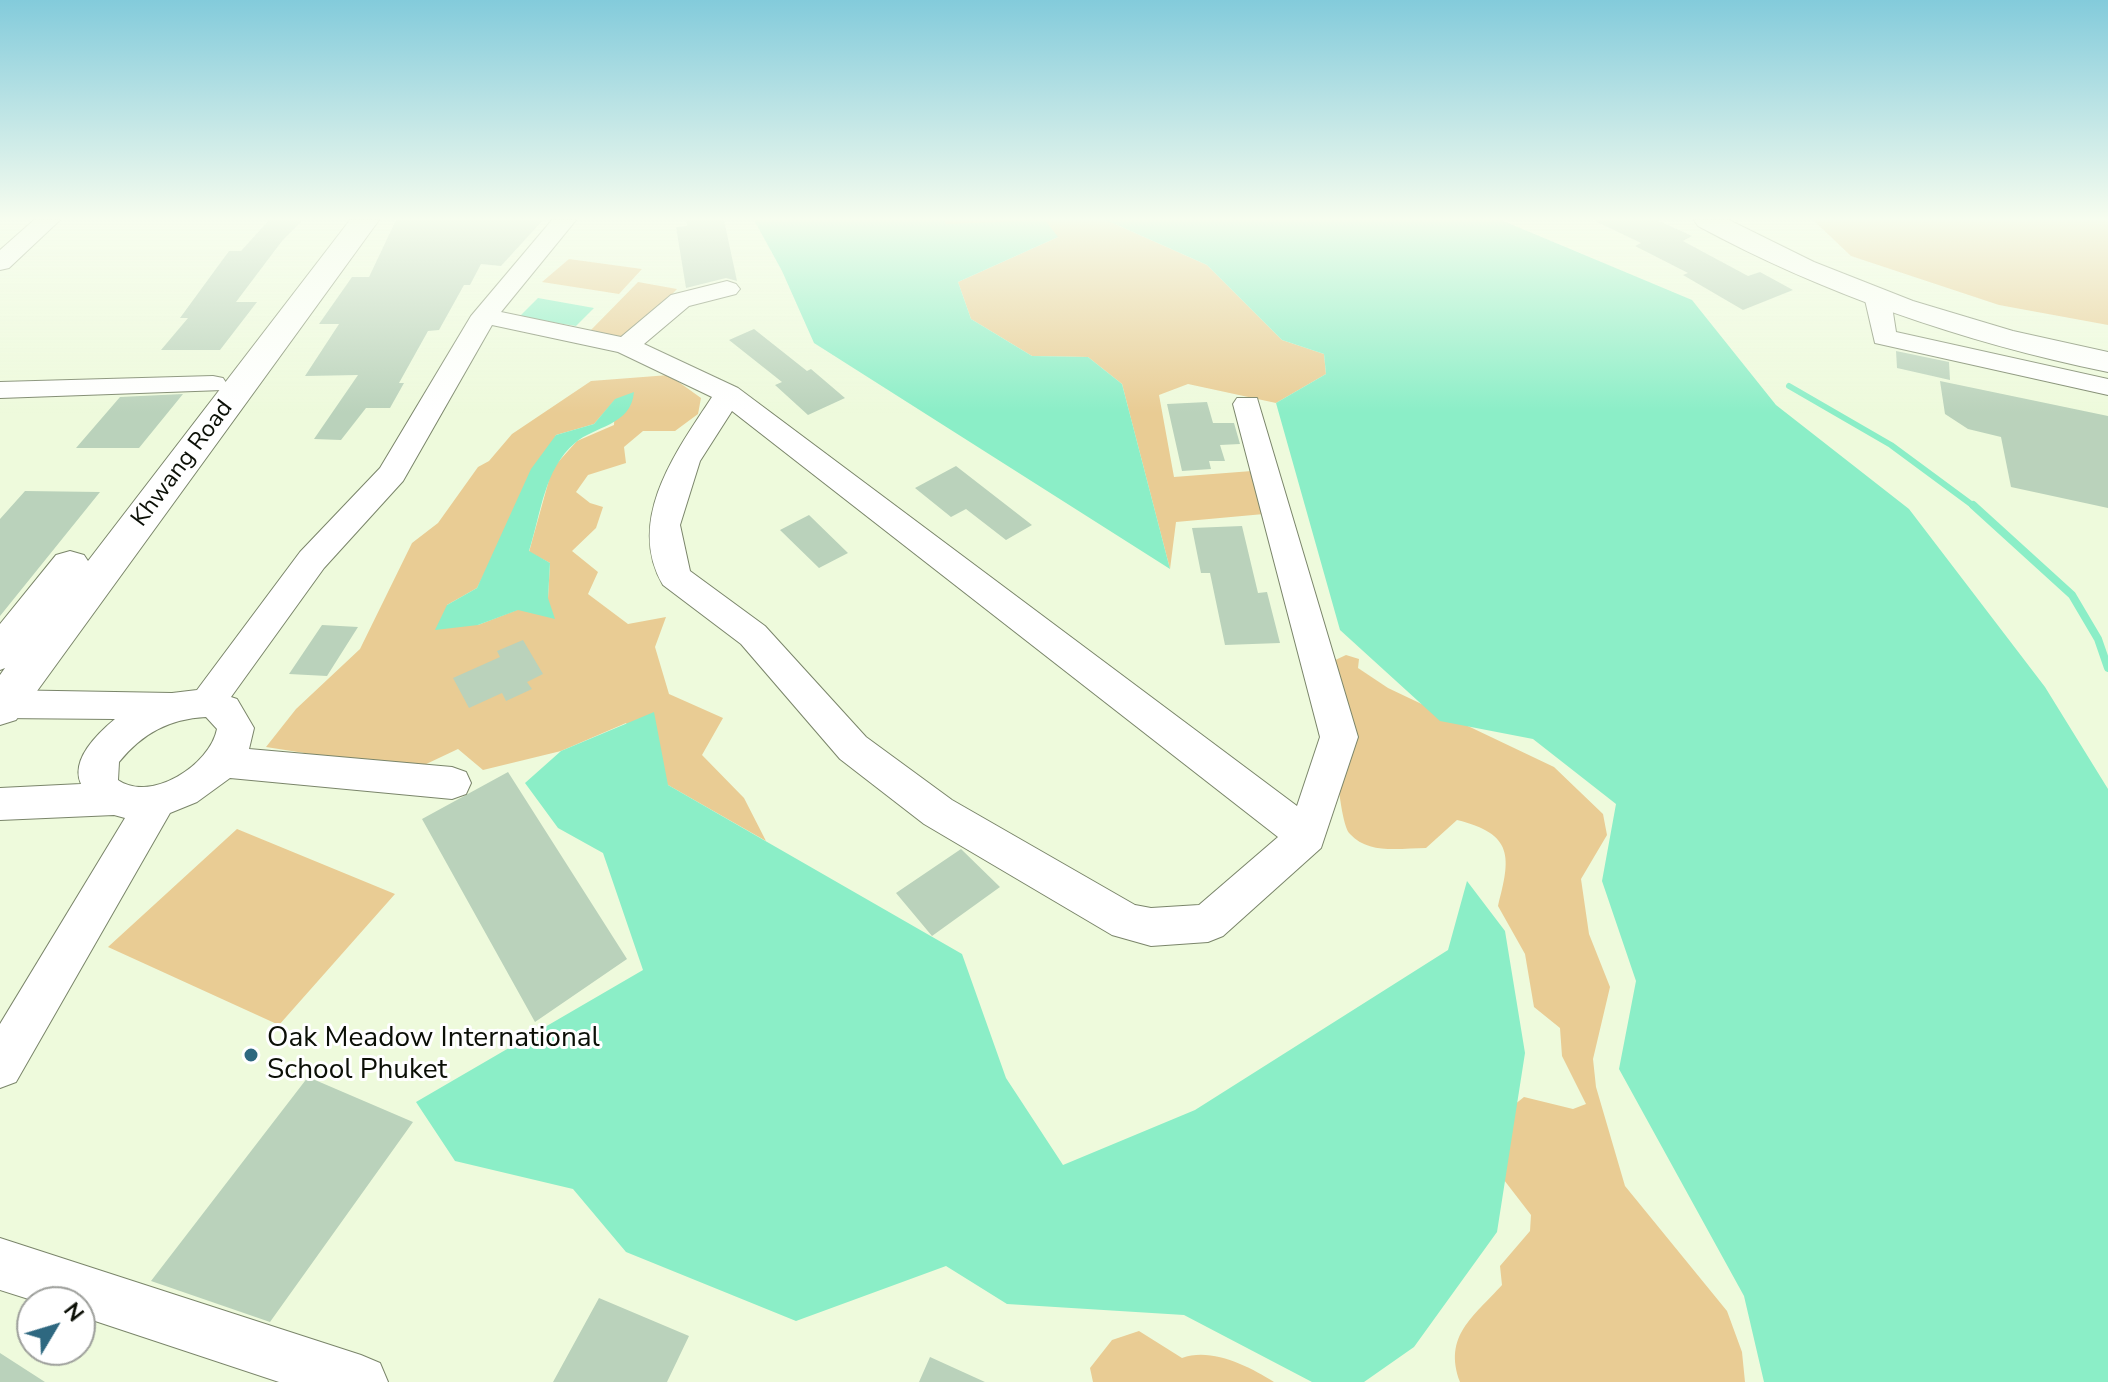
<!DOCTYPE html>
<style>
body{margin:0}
#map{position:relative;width:2108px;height:1382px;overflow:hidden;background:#eefadc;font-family:"Nunito Sans",sans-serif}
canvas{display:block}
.north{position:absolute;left:16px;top:1286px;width:80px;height:80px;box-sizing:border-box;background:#fff;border:2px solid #9d9f9b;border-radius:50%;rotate:52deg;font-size:22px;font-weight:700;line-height:32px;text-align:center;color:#0b0f06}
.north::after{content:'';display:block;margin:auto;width:28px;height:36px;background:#2e6880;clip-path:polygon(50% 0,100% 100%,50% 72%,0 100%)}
</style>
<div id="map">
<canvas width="2108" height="1382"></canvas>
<div class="north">N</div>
</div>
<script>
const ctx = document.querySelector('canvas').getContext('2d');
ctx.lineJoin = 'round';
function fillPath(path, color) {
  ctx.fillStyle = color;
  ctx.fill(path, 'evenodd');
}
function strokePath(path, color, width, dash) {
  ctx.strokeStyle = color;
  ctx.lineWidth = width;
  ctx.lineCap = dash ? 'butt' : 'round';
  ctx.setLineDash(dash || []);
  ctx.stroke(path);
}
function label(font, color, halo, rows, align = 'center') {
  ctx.font = font + ' "Nunito Sans",sans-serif';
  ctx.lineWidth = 6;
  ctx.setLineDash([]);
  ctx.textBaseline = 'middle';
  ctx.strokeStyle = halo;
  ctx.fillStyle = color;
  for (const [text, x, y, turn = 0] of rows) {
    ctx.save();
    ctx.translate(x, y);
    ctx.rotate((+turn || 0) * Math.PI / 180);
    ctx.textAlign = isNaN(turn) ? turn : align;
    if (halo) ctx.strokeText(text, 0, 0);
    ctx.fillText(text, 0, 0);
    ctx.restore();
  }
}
const green = new Path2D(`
 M 943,220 L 1106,220 L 1207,265 L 1282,340 L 1324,354 L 1326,374 L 1276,403 L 1188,384 L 1159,395 L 1174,477 L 1252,471 L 1264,514 L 1176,522 L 1170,569 L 1122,384 L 1088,357 L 1032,356 L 971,319 L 958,282 L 1058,237 L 946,224 Z
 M 1813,220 L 2108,220 L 2108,325 L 1999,305 L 1851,256 Z
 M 569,259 L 642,269 L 619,294 L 542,282 Z
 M 638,282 L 677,289 L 630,339 L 589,332 Z
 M 669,375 L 701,398 L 698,414 L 675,431 L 643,431 L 624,447 L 626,463 L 588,475 L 576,492 L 590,503 L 603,507 L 596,528 L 572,551 L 598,572 L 588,594 L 628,624 L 666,617 L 655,647 L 669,694 L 723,718 L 702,755 L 744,798 L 766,841 L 668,785 L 626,723 L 561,751 L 483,770 L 458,749 L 422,766 L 362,762 L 266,747 L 296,709 L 360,649 L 412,543 L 438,523 L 478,467 L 489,461 L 512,434 L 591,381 ZM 615,400 L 614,425 L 577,441 L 552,469 L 529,552 L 550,563 L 548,598 L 478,625 L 447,605 L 477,588 L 556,435 L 594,424 Z
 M 1346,655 L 1359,659 L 1358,668 L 1388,688 L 1554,767 L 1603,814 L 1607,835 L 1581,879 L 1589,934 L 1610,987 L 1593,1059 L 1596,1087 L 1625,1186 L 1727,1311 L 1742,1352 L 1745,1382 L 1460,1382 C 1443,1336 1473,1317 1502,1285 L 1500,1266 L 1530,1231 L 1531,1215 L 1494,1167 L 1494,1121 L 1524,1097 L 1573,1109 L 1586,1104 L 1562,1056 L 1560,1028 L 1534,1007 L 1525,954 L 1498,906 C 1511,857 1514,834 1457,820 L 1426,848 C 1401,848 1369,855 1350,834 C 1336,819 1332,691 1329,663 Z
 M 237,829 L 395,894 L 279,1025 L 108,947 Z
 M 1139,1331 L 1182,1358 C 1211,1347 1249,1366 1274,1382 L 1093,1382 L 1090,1368 L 1112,1340 Z`);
const water = new Path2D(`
 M 754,220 L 943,220 L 946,224 L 1045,220 L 1058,237 L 958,282 L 971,319 L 1032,356 L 1088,357 L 1122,384 L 1170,569 L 814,343 L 782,271 Z
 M 1106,220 L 1501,220 L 1692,300 L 1776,405 L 1909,509 L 2045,687 L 2108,789 L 2108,1382 L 1764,1382 L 1744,1296 L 1619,1069 L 1636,981 L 1602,881 L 1616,804 L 1533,739 L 1440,721 L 1340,630 L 1276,403 L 1326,374 L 1324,354 L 1282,340 L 1207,265 Z
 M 538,298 L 594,308 L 576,326 L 519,317 Z
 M 634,392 C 631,426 594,426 575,443 C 544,469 541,514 529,551 L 550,563 L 548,598 L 555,619 L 518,610 L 478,625 L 435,630 L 447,605 L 477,588 L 531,469 L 556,435 L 594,424 L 615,399 Z
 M 654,712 L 668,785 L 962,954 L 1006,1078 L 1063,1165 L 1195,1110 L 1448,950 L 1467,881 L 1505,931 L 1525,1053 L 1497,1232 L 1414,1347 L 1364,1382 L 1312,1382 L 1184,1315 L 1007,1304 L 946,1266 L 796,1321 L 626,1252 L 573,1189 L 455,1161 L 416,1102 L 643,970 L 603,853 L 558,828 L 525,783 L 561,751 Z`);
const streamFar1 = new Path2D(`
 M 1789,386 L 1891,445 L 1975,507`);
const stream = new Path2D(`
 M 1973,505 L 2072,595 L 2098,639 L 2108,668`);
const building = new Path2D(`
 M 269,220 L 303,220 L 282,241 L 236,302 L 257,302 L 220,350 L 161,350 L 188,318 L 180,318 L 229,251 L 241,251 Z
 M 396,220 L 543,220 L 501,266 L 481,264 L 470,285 L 464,285 L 439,330 L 428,331 L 399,383 L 404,383 L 390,408 L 366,408 L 341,440 L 314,439 L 358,375 L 305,376 L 339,324 L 319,324 L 352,277 L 369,277 Z
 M 686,220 L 724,220 L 737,281 L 726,278 L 686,288 L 676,227 L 687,226 Z
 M 1593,220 L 1657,220 L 1692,236 L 1683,241 L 1748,276 L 1760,272 L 1793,290 L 1743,310 L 1683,275 L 1688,273 L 1635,246 L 1641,243 Z
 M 754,329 L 807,371 L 811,369 L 845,398 L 808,415 L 775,385 L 782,382 L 729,340 Z
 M 1896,351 L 1949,362 L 1950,380 L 1897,368 Z
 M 1940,381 L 2108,416 L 2108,508 L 2011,487 L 2001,437 L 1968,429 L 1945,414 Z
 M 183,394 L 139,448 L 76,448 L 120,397 Z
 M 1207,402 L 1213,423 L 1234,423 L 1240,444 L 1220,445 L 1225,461 L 1209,461 L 1211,469 L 1182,471 L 1167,404 Z
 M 956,466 L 1032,525 L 1006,540 L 966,509 L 951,517 L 915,488 Z
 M 25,491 L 100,492 L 0,616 L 0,519 Z
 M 809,515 L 848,553 L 819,568 L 780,530 Z
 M 1242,526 L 1258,593 L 1267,592 L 1280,643 L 1225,645 L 1210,573 L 1201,573 L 1192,528 Z
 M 322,625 L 358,627 L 327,676 L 289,674 Z
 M 523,640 L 543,674 L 527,682 L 532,689 L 506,701 L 502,693 L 469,708 L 453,678 L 500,657 L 497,651 Z
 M 508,772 L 627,959 L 535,1022 L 422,819 Z
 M 961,849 L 1000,887 L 932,936 L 896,893 Z
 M 308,1077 L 413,1122 L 270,1322 L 151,1281 Z
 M 599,1298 L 689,1336 L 667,1382 L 553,1382 Z
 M 0,1353 L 45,1382 L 0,1382 Z
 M 930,1357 L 985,1382 L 919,1382 Z`);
const minor = new Path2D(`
 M 34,220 L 60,220 L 9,268 L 0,270 L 0,250 Z
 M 552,220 L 576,220 L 501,312 L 621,337 L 671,295 L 727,281 L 736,284 L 740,289 L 736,294 L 689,306 L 644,344 L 738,388 L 1297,806 L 1320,737 L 1233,404 L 1237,398 L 1257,398 L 1358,737 L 1321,848 L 1223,936 L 1208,942 L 1151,946 L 1112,935 L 924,824 L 840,759 L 741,644 L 663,585 C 625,520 677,450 712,397 L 618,352 L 492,325 L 403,481 L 324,568 L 231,697 L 237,699 L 254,728 L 249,749 L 452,767 L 466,772 L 471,783 L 466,794 L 452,799 L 230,778 L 197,802 L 170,813 L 16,1082 L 0,1088 L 0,1024 L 125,818 L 114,815 L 0,820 L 0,788 L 81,784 C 70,760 98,733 115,719 L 0,718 L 0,690 L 172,693 L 197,690 L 300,552 L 380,468 L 471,316 ZM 732,411 L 1278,837 L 1199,905 L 1151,908 L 1135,905 L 952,800 L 866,737 L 765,626 L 690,571 L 680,525 L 700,461 ZM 206,717 L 217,729 C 210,765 151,803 118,780 L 119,762 C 143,733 169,719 206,717 Z
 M 1878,292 L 1891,300 L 1896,332 L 2108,379 L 2108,395 L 1875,343 L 1865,300 Z
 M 213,376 L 223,378 L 227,384 L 223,390 L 0,398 L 0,382 Z
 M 0,1238 L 361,1355 L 380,1363 L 388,1382 L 279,1382 L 80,1316 L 80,1302 L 38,1302 L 0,1290 Z`);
const major = new Path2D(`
 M 350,220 L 379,220 L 16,720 L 0,725 L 0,675 L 5,668 L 0,670 L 0,624 L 56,555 L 70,551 L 84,555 L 88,561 Z
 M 1694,220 L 1729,220 L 1814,262 L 1913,301 L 2013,331 L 2108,352 L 2108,372 C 1963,342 1828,296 1698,226 Z`);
const markers = [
 [251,1055,8,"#2e6880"]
];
const streetNames = [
 ["Khwang Road",183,464,-53]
];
const nearPoinames = [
 ["Oak Meadow International",267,1039],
 ["School Phuket",267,1071]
];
fillPath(green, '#e9cc94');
fillPath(water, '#8beec7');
strokePath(streamFar1, '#8beec7', 6);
strokePath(stream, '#8beec7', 8);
fillPath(building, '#bad2bb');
strokePath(minor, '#7a856a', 2);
strokePath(major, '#7a856a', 2);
fillPath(minor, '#fff');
fillPath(major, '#fff');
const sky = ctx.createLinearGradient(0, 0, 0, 413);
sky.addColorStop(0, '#83cbdb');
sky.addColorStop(0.53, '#f7fdef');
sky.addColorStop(1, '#f7fdef00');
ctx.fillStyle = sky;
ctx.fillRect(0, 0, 2108, 413);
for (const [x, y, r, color] of markers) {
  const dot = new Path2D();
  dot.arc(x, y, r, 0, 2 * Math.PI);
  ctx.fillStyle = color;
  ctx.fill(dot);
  strokePath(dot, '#fff', 3);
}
label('24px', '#0b0f06', '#fff', streetNames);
label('28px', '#0b0f06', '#fff', nearPoinames, 'left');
</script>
